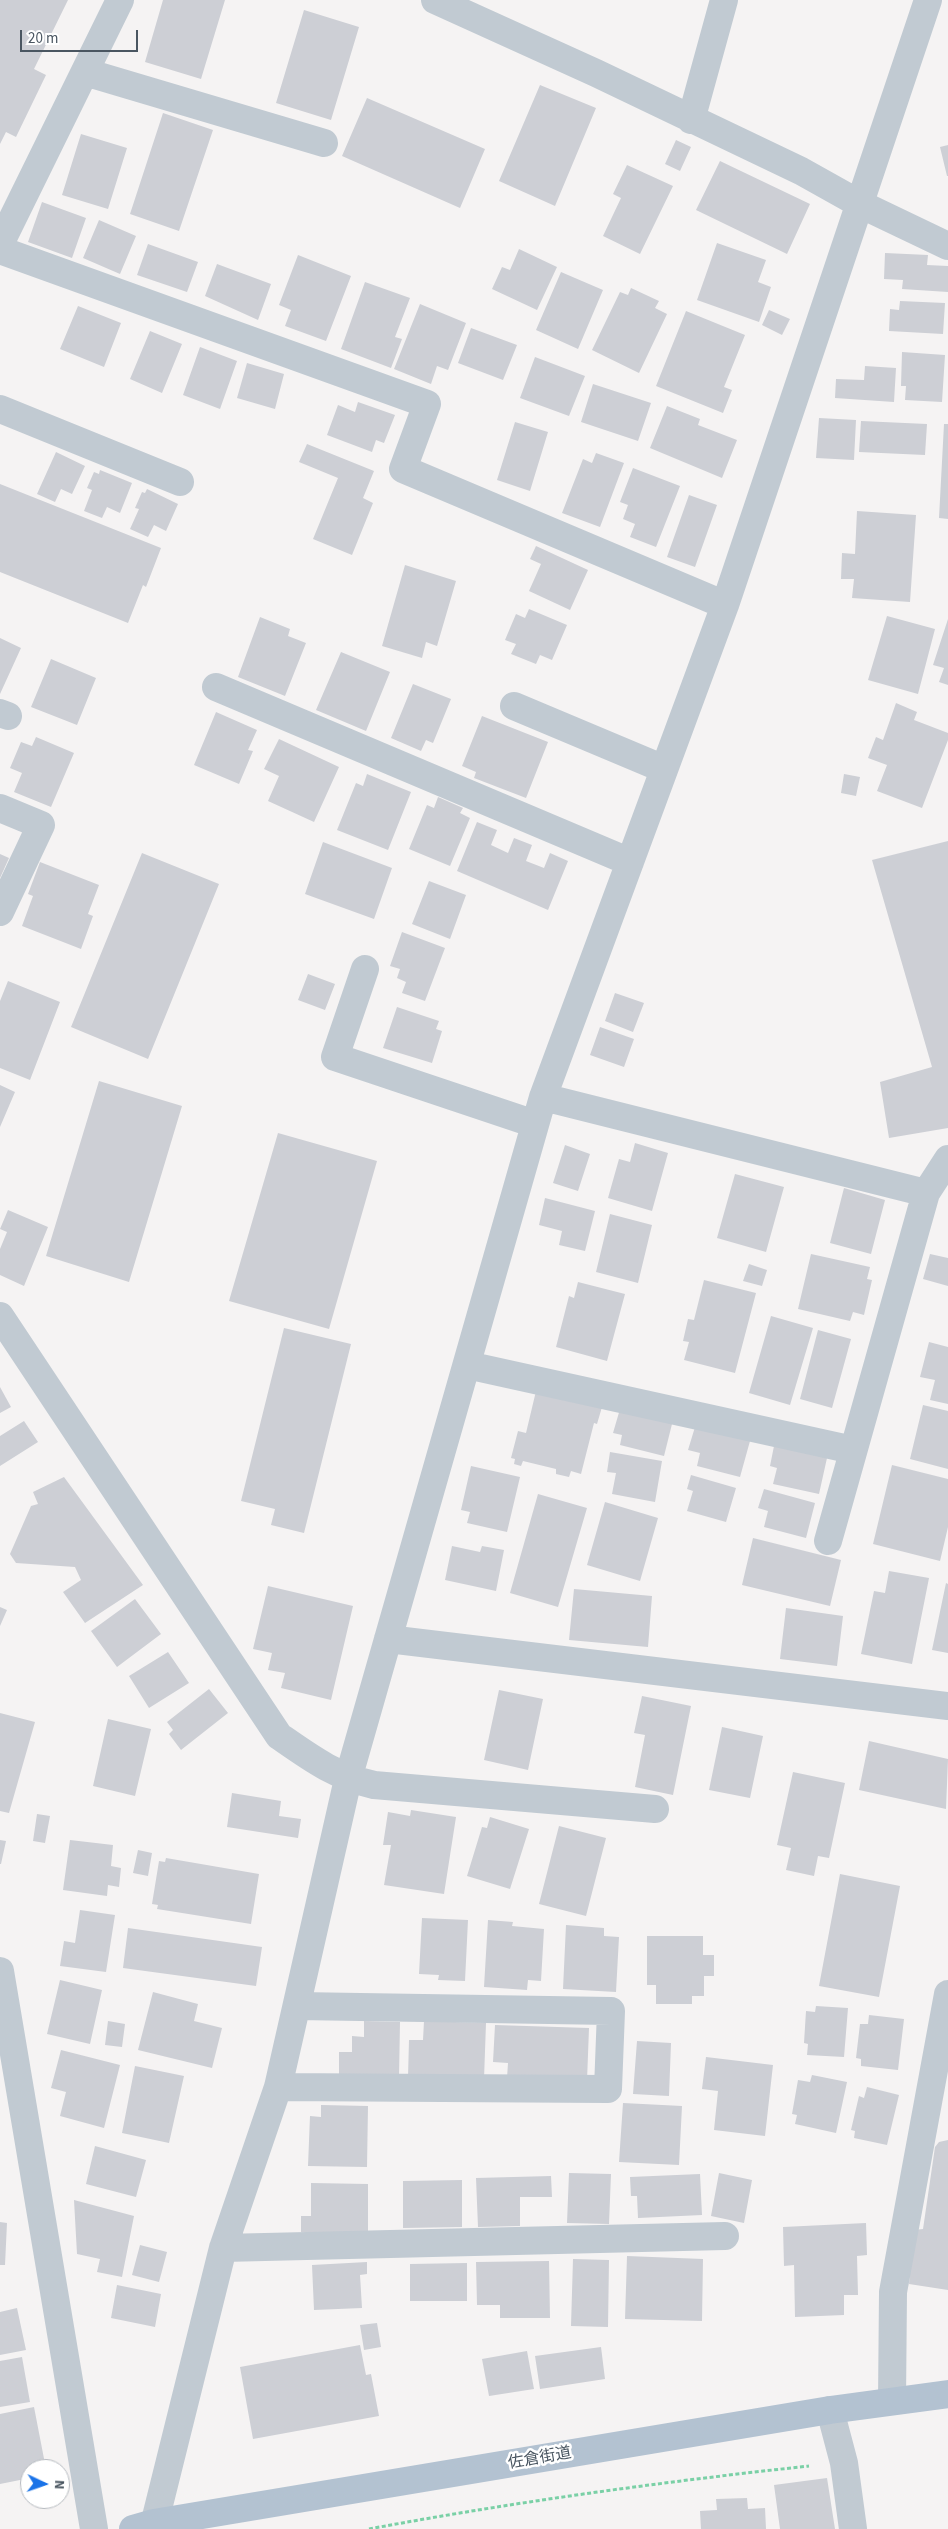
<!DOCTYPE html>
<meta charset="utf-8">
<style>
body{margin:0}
#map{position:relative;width:948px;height:2529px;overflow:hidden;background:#f5f3f3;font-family:"Source Sans 3",sans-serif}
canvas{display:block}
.north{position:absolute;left:20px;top:2459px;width:50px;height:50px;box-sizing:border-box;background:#fff;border:1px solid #b7bbc0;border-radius:50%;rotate:93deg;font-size:14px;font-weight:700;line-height:20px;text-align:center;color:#4a5661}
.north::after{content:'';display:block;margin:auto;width:18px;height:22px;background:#1a73e8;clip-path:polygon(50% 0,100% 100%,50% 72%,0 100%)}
.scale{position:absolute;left:20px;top:30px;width:118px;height:22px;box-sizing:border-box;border:2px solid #4a5661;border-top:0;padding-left:6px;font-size:15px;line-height:18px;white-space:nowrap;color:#4a5661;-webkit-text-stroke:4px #fff;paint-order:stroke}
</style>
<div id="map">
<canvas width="948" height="2529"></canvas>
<div class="north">N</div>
<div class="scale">20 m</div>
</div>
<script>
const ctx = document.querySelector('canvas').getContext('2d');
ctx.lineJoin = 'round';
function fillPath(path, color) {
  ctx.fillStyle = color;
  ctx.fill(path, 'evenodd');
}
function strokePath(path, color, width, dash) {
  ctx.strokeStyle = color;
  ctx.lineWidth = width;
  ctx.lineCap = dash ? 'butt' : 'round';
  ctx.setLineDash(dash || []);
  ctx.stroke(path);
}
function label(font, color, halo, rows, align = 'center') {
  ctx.font = font + ' "Source Sans 3","Noto Sans JP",sans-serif';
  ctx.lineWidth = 5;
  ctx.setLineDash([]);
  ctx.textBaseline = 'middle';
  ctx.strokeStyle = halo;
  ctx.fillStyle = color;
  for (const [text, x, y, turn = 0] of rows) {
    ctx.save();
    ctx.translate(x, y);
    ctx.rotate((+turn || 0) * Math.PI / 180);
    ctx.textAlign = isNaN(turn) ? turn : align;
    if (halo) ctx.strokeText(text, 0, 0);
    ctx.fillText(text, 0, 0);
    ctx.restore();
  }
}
const building = new Path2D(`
 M 0,0 L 68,0 L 34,69 L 46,75 L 16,137 L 6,132 L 0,144 Z
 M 163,0 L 225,0 L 201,79 L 145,62 Z
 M 304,10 L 359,27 L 331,120 L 276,103 Z
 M 540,85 L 596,108 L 555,206 L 499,181 Z
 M 367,98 L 485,149 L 460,208 L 342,156 Z
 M 163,113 L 213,130 L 179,231 L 130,214 Z
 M 81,134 L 127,148 L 108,209 L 62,195 Z
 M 676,140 L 691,147 L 680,171 L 665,164 Z
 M 948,145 L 948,176 L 947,176 L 940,147 Z
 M 720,161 L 810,204 L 787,254 L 696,210 Z
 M 627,165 L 673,186 L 640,254 L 603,236 L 621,198 L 613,194 Z
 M 42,202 L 86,218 L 72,258 L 28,242 Z
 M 99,220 L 136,236 L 120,274 L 83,258 Z
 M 717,243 L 766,260 L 758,282 L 771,287 L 759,322 L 697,300 Z
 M 148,244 L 198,262 L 187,292 L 137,275 Z
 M 519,249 L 557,267 L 537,310 L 492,289 L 502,267 L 510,270 Z
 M 885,253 L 928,255 L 927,265 L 948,266 L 948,292 L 902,289 L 903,280 L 884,279 Z
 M 298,255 L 351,276 L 326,341 L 285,326 L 291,310 L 279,305 Z
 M 217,264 L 271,284 L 258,320 L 205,296 Z
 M 561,272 L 603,290 L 578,349 L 536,330 Z
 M 365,282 L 410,298 L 395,337 L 402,339 L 391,368 L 341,349 Z
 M 631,288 L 659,301 L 655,308 L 667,314 L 639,373 L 592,350 L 620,292 L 628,295 Z
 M 900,301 L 945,303 L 943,334 L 889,331 L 890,309 L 899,310 Z
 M 420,304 L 466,323 L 448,370 L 437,366 L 431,384 L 394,369 Z
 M 78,306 L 121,323 L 104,367 L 60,349 Z
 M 769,310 L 790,319 L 782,335 L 762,325 Z
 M 686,311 L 745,335 L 724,387 L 732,390 L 723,413 L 656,386 Z
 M 471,328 L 517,345 L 503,380 L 458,363 Z
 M 150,331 L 182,344 L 162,393 L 130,379 Z
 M 200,347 L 237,361 L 220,409 L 183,395 Z
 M 902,352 L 945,355 L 942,402 L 905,400 L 906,386 L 901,386 Z
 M 535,357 L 585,376 L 569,416 L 520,398 Z
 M 247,363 L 284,374 L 275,409 L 237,398 Z
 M 865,366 L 896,368 L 894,402 L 835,398 L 836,379 L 864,380 Z
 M 593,384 L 651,403 L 638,441 L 581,422 Z
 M 358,402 L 395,415 L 384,443 L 376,440 L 372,452 L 327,435 L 338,405 L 355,412 Z
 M 667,406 L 700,419 L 698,425 L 737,440 L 722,478 L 650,448 Z
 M 819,418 L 856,420 L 854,460 L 816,458 Z
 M 861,421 L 927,424 L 925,455 L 859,452 Z
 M 515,422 L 548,432 L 530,491 L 497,480 Z
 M 944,424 L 948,424 L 948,519 L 939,518 Z
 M 307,444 L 374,471 L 363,498 L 373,503 L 352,555 L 313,539 L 338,478 L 299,462 Z
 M 56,452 L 85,466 L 72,494 L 61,489 L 55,502 L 37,494 Z
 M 596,453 L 624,463 L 600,527 L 562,513 L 583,459 L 592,463 Z
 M 633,468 L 680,486 L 656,547 L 630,537 L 635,524 L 623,519 L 628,505 L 620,502 Z
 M 100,470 L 132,483 L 120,513 L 107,507 L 102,518 L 84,511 L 92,490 L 87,488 L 94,472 L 99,474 Z
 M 0,484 L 161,548 L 146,587 L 143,585 L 128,623 L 0,572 Z
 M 147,489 L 178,504 L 166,531 L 154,525 L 148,537 L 130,529 L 139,509 L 135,508 L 142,492 L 145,493 Z
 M 689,495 L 717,505 L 695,567 L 667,557 Z
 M 857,511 L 916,515 L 910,602 L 852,598 L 854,579 L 841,579 L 842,553 L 855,554 Z
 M 536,546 L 588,570 L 570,610 L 529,591 L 541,564 L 530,559 Z
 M 405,565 L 456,581 L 437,646 L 426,642 L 422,658 L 382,646 Z
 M 529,609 L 567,625 L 552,660 L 540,655 L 536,664 L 511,654 L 516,644 L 505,640 L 516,614 L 525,618 Z
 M 887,616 L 935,629 L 918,694 L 868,680 Z
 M 260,617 L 290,629 L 288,636 L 306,643 L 285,696 L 238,677 Z
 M 948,619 L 948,685 L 939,682 L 944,668 L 933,665 Z
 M 0,638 L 21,648 L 0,694 Z
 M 341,652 L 390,672 L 366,731 L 316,710 Z
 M 51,659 L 96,678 L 77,725 L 31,707 Z
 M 413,684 L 451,699 L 433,743 L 426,740 L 421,751 L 391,738 Z
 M 896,703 L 917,712 L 914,720 L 948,733 L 948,740 L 922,808 L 877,791 L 887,765 L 868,758 L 876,737 L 883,740 Z
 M 216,712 L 257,730 L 248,750 L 253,751 L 239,784 L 194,765 Z
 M 482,716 L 548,742 L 526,798 L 474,778 L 476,772 L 462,766 Z
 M 36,737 L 74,753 L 51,807 L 14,792 L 22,773 L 10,768 L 21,742 L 32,746 Z
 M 279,739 L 339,767 L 314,822 L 268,801 L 279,776 L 264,769 Z
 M 367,774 L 411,792 L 388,850 L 337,830 L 356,783 L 363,786 Z
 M 844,774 L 860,777 L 856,796 L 841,793 Z
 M 438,797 L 463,808 L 460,813 L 470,818 L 450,866 L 409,849 L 427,805 L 434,808 Z
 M 477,822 L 497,830 L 491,845 L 508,853 L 514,838 L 532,845 L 526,861 L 544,868 L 550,853 L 568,861 L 548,910 L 457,871 Z
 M 948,841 L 948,1128 L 889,1138 L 880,1082 L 932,1067 L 872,860 Z
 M 323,842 L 392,868 L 374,919 L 305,894 Z
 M 142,853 L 219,884 L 148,1059 L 71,1027 Z
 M 0,854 L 9,858 L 0,878 Z
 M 40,862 L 99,885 L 88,914 L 93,916 L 81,949 L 22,926 L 33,896 L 28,894 Z
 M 429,881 L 466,895 L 450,939 L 412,924 Z
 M 402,932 L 445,948 L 425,1001 L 402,993 L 406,982 L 397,978 L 400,969 L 390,966 Z
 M 308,974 L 335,984 L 325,1010 L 298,1000 Z
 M 8,981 L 60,1002 L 30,1080 L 0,1068 L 0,1001 Z
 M 615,993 L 644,1003 L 633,1032 L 605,1021 Z
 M 397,1007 L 439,1021 L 436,1029 L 442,1031 L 432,1063 L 383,1048 Z
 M 600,1027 L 634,1039 L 624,1067 L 590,1055 Z
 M 99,1081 L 182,1106 L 129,1282 L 46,1256 Z
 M 0,1085 L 15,1092 L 0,1127 Z
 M 278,1133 L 377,1161 L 329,1329 L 229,1301 Z
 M 635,1143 L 668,1153 L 652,1211 L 608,1198 L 619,1159 L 630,1162 Z
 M 565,1145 L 590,1154 L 578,1191 L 553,1183 Z
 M 735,1174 L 784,1187 L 766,1252 L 717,1238 Z
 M 844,1188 L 885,1200 L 871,1254 L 830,1243 Z
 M 545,1198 L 595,1211 L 585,1251 L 559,1245 L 562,1231 L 539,1225 Z
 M 8,1210 L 48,1227 L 24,1286 L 0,1275 L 0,1249 L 7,1232 L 0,1229 Z
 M 610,1214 L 652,1225 L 638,1283 L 596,1272 Z
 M 811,1254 L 870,1267 L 867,1279 L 872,1280 L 864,1315 L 853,1312 L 850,1321 L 798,1309 Z
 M 930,1254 L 948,1258 L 948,1286 L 923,1279 Z
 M 749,1264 L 767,1270 L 762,1286 L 743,1281 Z
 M 704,1280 L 756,1293 L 735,1373 L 684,1360 L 689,1342 L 683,1341 L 688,1319 L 694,1320 Z
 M 578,1282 L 625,1294 L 607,1361 L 556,1347 L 569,1296 L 574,1298 Z
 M 771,1316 L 813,1328 L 790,1405 L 749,1393 Z
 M 284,1328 L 351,1344 L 304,1533 L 271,1525 L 275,1509 L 241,1501 Z
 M 818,1330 L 851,1339 L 832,1408 L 800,1399 Z
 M 929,1342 L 948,1347 L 948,1404 L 930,1400 L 935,1380 L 920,1377 Z
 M 0,1387 L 11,1407 L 0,1413 Z
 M 536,1391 L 602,1407 L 597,1424 L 594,1423 L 581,1474 L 571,1471 L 569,1477 L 556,1474 L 556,1469 L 523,1461 L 521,1466 L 514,1464 L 515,1459 L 511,1458 L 518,1431 L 526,1433 Z
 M 923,1405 L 948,1411 L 948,1469 L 910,1459 Z
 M 620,1409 L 672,1424 L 664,1456 L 620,1445 L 622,1435 L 613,1433 Z
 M 24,1421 L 38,1442 L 0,1466 L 0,1436 Z
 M 695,1427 L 750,1441 L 740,1477 L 697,1466 L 700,1453 L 688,1450 Z
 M 774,1446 L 827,1458 L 819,1494 L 773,1484 L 777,1468 L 770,1466 Z
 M 610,1452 L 662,1461 L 655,1502 L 612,1494 L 616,1473 L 607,1472 Z
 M 892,1465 L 948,1479 L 948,1527 L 940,1561 L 873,1544 Z
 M 471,1466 L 520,1477 L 507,1532 L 467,1523 L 470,1512 L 461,1510 Z
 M 691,1475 L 736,1488 L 726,1522 L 687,1511 L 693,1491 L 687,1489 Z
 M 64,1477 L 143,1585 L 85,1623 L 63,1592 L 81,1580 L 75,1567 L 16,1563 L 10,1554 L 31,1506 L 38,1504 L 33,1492 Z
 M 764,1489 L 815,1503 L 806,1538 L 764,1527 L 768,1511 L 758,1508 Z
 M 538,1494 L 587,1508 L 558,1607 L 510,1593 Z
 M 605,1502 L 658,1518 L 640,1581 L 587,1565 Z
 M 753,1538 L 841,1560 L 830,1606 L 742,1585 Z
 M 452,1546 L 480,1552 L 482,1546 L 504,1550 L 496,1591 L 445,1580 Z
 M 889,1571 L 929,1578 L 912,1664 L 861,1654 L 874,1591 L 885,1593 Z
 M 946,1583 L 948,1584 L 948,1653 L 932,1650 Z
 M 268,1586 L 353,1606 L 331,1700 L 281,1688 L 285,1673 L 268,1670 L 272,1653 L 253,1649 Z
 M 574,1589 L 652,1596 L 648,1647 L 569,1640 Z
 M 135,1599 L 161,1634 L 117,1667 L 91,1631 Z
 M 0,1607 L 7,1610 L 0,1626 Z
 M 786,1608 L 843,1616 L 837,1666 L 780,1659 Z
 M 168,1652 L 189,1683 L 149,1708 L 129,1676 Z
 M 209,1689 L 228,1713 L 181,1750 L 169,1734 L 173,1730 L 167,1722 Z
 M 499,1690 L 543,1699 L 528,1770 L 484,1760 Z
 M 642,1696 L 691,1706 L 673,1795 L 635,1787 L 645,1735 L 634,1733 Z
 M 0,1713 L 35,1722 L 9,1813 L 0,1811 Z
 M 108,1719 L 151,1729 L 135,1796 L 93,1786 Z
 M 722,1727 L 763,1736 L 750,1798 L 709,1790 Z
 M 869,1741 L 948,1759 L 946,1809 L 859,1790 Z
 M 793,1772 L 845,1783 L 829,1858 L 818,1856 L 814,1876 L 786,1870 L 791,1848 L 777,1845 Z
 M 232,1793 L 281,1801 L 279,1816 L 301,1819 L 298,1838 L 227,1827 Z
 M 411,1810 L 456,1817 L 444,1894 L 384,1885 L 391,1845 L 383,1845 L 388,1812 L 410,1816 Z
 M 37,1814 L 50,1816 L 45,1843 L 33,1841 Z
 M 490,1817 L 529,1829 L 510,1889 L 467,1876 L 482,1827 L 487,1828 Z
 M 559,1826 L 606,1838 L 586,1916 L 539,1904 Z
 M 0,1840 L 6,1841 L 1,1864 L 0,1864 Z
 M 70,1840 L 113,1845 L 111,1866 L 121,1868 L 119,1887 L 108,1885 L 107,1896 L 63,1890 Z
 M 138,1850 L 152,1853 L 148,1876 L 133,1873 Z
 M 166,1858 L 259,1874 L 251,1924 L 157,1909 L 158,1905 L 152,1904 L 159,1861 L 165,1862 Z
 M 840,1874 L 900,1886 L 879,1997 L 819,1986 Z
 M 80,1910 L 115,1915 L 106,1972 L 60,1966 L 64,1941 L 75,1943 Z
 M 422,1918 L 468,1920 L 465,1981 L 438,1980 L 439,1975 L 419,1974 Z
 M 488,1920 L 513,1922 L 512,1926 L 544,1929 L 541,1981 L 528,1980 L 527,1990 L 484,1987 Z
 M 566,1925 L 604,1928 L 604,1936 L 619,1937 L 616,1992 L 563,1989 Z
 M 128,1928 L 262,1947 L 256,1986 L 123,1968 Z
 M 647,1936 L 703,1936 L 703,1955 L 714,1955 L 714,1976 L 704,1976 L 704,1996 L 692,1996 L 692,2004 L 656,2004 L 656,1985 L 647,1985 Z
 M 60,1980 L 102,1990 L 90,2044 L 47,2034 Z
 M 153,1992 L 198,2004 L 194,2021 L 222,2028 L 212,2068 L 138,2050 Z
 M 816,2006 L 848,2008 L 844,2057 L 807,2055 L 808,2044 L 804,2043 L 806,2011 L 815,2012 Z
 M 869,2015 L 904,2019 L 898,2070 L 861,2066 L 861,2059 L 856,2058 L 860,2024 L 868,2024 Z
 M 108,2021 L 125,2024 L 122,2047 L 105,2045 Z
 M 364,2021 L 400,2022 L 399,2078 L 339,2077 L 339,2052 L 352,2052 L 352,2036 L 364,2037 Z
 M 424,2021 L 486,2023 L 484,2079 L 408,2077 L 409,2040 L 423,2040 Z
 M 495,2025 L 589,2028 L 587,2081 L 507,2078 L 508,2063 L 493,2062 Z
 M 637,2041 L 671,2043 L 669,2096 L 633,2094 Z
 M 61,2050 L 120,2065 L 104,2128 L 60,2116 L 66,2092 L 51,2088 Z
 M 706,2057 L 773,2065 L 765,2136 L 714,2130 L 718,2091 L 702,2089 Z
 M 135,2066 L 184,2076 L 169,2143 L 122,2133 Z
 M 812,2075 L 847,2082 L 836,2133 L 795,2124 L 797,2115 L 792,2114 L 798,2080 L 810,2082 Z
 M 867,2087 L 899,2095 L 887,2145 L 854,2138 L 855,2131 L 851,2130 L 859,2096 L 864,2098 Z
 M 623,2103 L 682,2106 L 679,2165 L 619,2162 Z
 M 321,2105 L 368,2106 L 367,2167 L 308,2166 L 310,2116 L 321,2117 Z
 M 948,2140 L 948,2290 L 909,2284 L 914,2230 L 923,2229 L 935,2147 L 939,2142 Z
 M 95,2146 L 146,2160 L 136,2197 L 86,2184 Z
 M 569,2173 L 611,2174 L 609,2224 L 567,2223 Z
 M 719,2173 L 752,2180 L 744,2223 L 711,2216 Z
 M 700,2174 L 702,2215 L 638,2218 L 637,2196 L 631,2196 L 630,2177 Z
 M 551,2176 L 552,2197 L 520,2197 L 520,2226 L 478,2227 L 476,2178 Z
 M 462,2180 L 462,2227 L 403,2228 L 403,2181 Z
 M 311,2183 L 368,2184 L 368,2232 L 301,2232 L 301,2216 L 311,2216 Z
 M 74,2200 L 134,2216 L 122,2277 L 97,2272 L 100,2259 L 77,2254 Z
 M 0,2222 L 7,2223 L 5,2265 L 0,2265 Z
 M 866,2223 L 867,2255 L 857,2256 L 858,2295 L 844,2295 L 844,2315 L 795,2317 L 794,2265 L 784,2266 L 783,2227 Z
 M 140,2245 L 167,2252 L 159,2282 L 132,2275 Z
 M 627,2256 L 703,2259 L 702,2321 L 625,2319 Z
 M 573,2259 L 609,2260 L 608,2327 L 571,2326 Z
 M 549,2261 L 550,2318 L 500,2318 L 500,2305 L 477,2305 L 476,2262 Z
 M 367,2262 L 367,2274 L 360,2275 L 362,2308 L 314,2310 L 312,2265 Z
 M 467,2263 L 467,2301 L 410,2301 L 410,2264 Z
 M 117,2285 L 161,2294 L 155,2327 L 111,2318 Z
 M 17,2308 L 26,2350 L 0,2355 L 0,2312 Z
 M 377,2323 L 381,2347 L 364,2350 L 360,2325 Z
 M 360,2345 L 366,2375 L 371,2374 L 379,2416 L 253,2439 L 240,2367 Z
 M 601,2347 L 605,2379 L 540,2389 L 535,2356 Z
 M 527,2351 L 534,2389 L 489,2396 L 482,2359 Z
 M 22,2357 L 30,2402 L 0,2407 L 0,2361 Z
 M 34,2407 L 46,2469 L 30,2469 L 30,2478 L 0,2484 L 0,2414 Z
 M 827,2478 L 835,2529 L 780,2529 L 774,2485 Z
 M 747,2498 L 748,2509 L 765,2508 L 766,2529 L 701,2529 L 700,2511 L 717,2510 L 716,2499 Z`);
const path = new Path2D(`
 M 369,2529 C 514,2502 661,2482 809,2466`);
const minor = new Path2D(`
 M 435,0 L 596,73 L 801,171 L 860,204 L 948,246
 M 85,72 L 324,143
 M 691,120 L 724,0
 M 0,244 L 120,0
 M 0,250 L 427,404 L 403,469 L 725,605
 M 0,409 L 180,482
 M 216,687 L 630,862
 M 514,706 L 664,769
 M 0,713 L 8,716
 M 0,808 L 41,825 L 0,912
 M 365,969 L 335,1057 L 535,1124
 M 543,1097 L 926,1193 L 948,1159
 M 0,1316 L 279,1736 C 312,1759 335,1776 374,1785 L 655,1809
 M 467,1365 L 853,1450
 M 828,1541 L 926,1193
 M 388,1639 L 948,1706
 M 0,1971 L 94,2529
 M 278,2087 L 608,2089 L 611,2011 L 298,2006
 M 223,2248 L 725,2236
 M 892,2401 L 893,2292 L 948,1994
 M 830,2410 L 844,2463 L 853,2529
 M 153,2529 L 223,2248 L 278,2087 L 348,1779 L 543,1097 L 725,605 L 928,0`);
const major = new Path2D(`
 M 133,2529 L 154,2523 L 830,2410 L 948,2394`);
const streetNames = [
 ["佐倉街道",540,2459,-10]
];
fillPath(building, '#cdcfd5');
strokePath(path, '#7ad0a6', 3, [4, 2.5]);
strokePath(minor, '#c1cad2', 28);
strokePath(major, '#b3c2d1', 28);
label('16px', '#4a5661', '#fff', streetNames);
</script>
